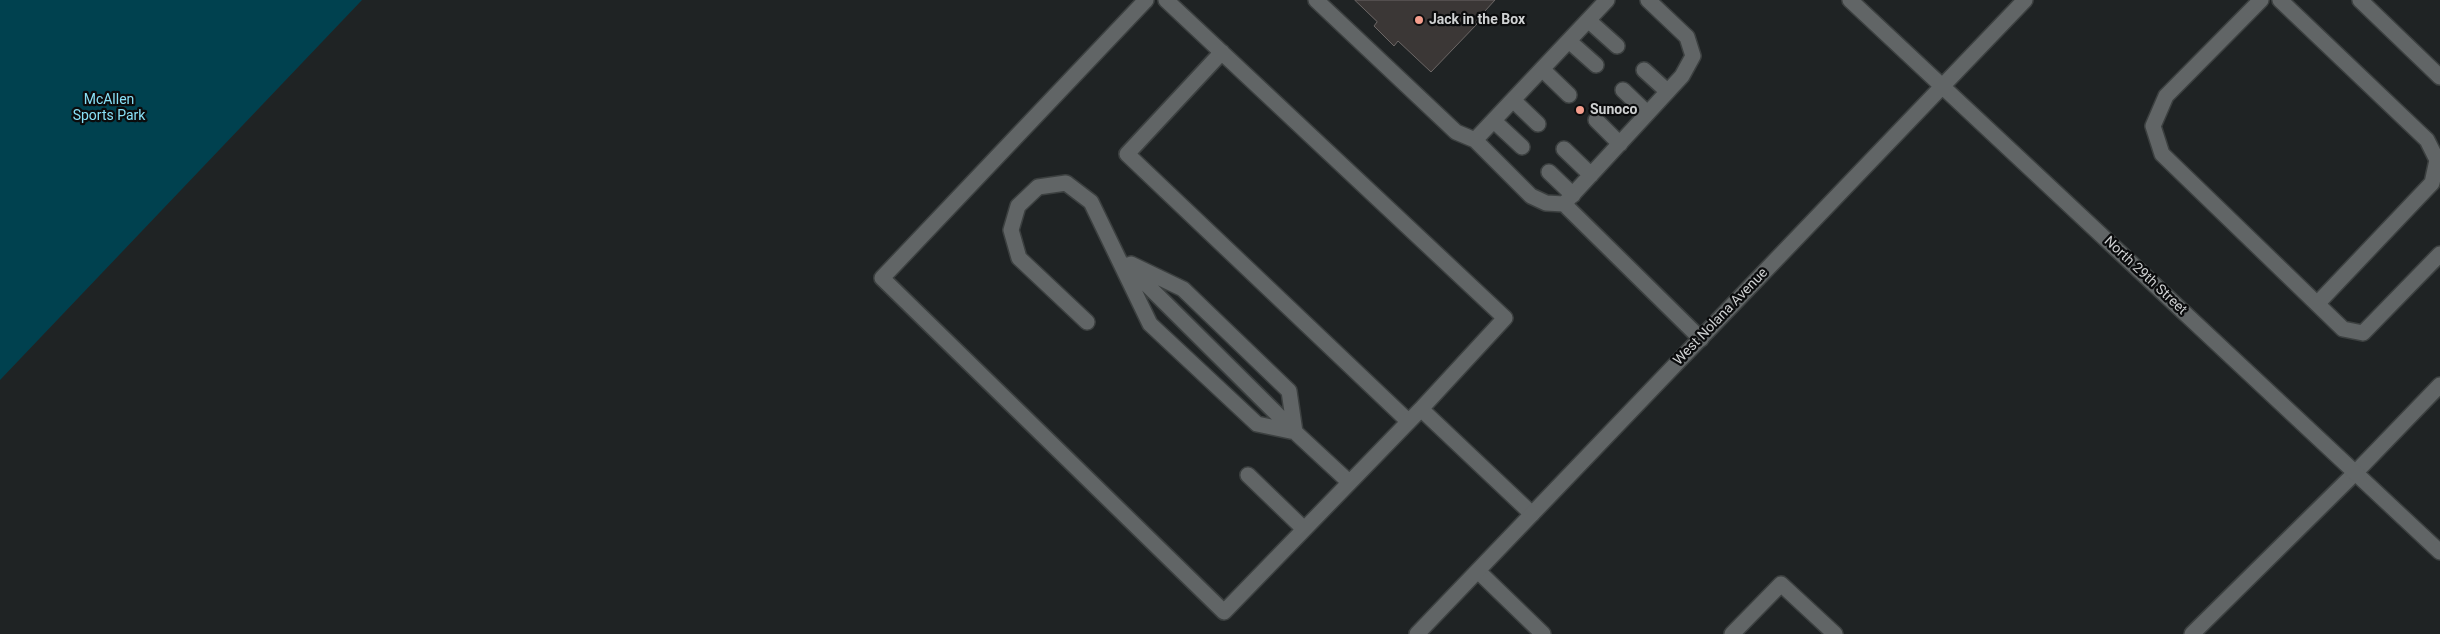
<!DOCTYPE html>
<style>
body{margin:0}
canvas{display:block;background:#1f2324}
</style>
<canvas width="2440" height="634"></canvas>
<script>
const ctx = document.querySelector('canvas').getContext('2d');
ctx.lineJoin = 'round';
function fillPath(path, color) {
  ctx.fillStyle = color;
  ctx.fill(path, 'evenodd');
}
function strokePath(path, color, width, dash) {
  ctx.strokeStyle = color;
  ctx.lineWidth = width;
  ctx.lineCap = dash ? 'butt' : 'round';
  ctx.setLineDash(dash || []);
  ctx.stroke(path);
}
function label(font, color, halo, rows, align = 'center') {
  ctx.font = font + ' Roboto,sans-serif';
  ctx.lineWidth = 4.5;
  ctx.setLineDash([]);
  ctx.textBaseline = 'middle';
  ctx.strokeStyle = halo;
  ctx.fillStyle = color;
  for (const [text, x, y, turn = 0] of rows) {
    ctx.save();
    ctx.translate(x, y);
    ctx.rotate((+turn || 0) * Math.PI / 180);
    ctx.textAlign = isNaN(turn) ? turn : align;
    if (halo) ctx.strokeText(text, 0, 0);
    ctx.fillText(text, 0, 0);
    ctx.restore();
  }
}
const green = new Path2D(`
 M 0,0 L 362,0 L 0,380 Z`);
const building = new Path2D(`
 M 1355,0 L 1495,0 L 1475,22 L 1477,24 L 1431,72 L 1398,41 L 1394,46 L 1374,26 L 1377,22 Z`);
const lane = new Path2D(`
 M 1146,0 L 882,278 L 1224,612 L 1421,409 L 1532,514
 M 1166,0 L 1505,318 L 1421,409
 M 1316,0 L 1456,132 L 1475,140 L 1531,196 L 1546,203 L 1564,204 L 1701,339
 M 2261,0 L 2166,96 L 2153,126 L 2162,154 L 2343,329 L 2363,333 L 2440,254
 M 2280,0 L 2427,140 L 2437,160 L 2432,183 L 2317,304
 M 2360,0 L 2440,77
 M 1588,20 L 1617,46
 M 1569,41 L 1596,65
 M 1222,52 L 1127,154 L 1408,421
 M 1542,69 L 1569,95
 M 1644,70 L 1667,91
 M 1623,90 L 1647,113
 M 1513,100 L 1538,124
 M 1596,120 L 1620,144
 M 1494,121 L 1522,147
 M 1475,140 L 1607,0
 M 1564,149 L 1591,175
 M 1549,172 L 1573,195
 M 1564,204 L 1682,76 L 1693,56 L 1687,37 L 1648,0
 M 1131,264 L 1183,289 L 1289,391 L 1295,432
 M 1127,265 L 1295,432 L 1349,482
 M 1087,322 L 1019,258 L 1011,230 L 1018,206 L 1038,187 L 1066,183 L 1091,202 L 1150,324 L 1257,424 L 1295,432
 M 1248,475 L 1304,529
 M 1478,571 L 1543,634
 M 1732,634 L 1781,584 L 1835,634
 M 2192,634 L 2355,473`);
const street = new Path2D(`
 M 2355,473 L 2440,385`);
const secondary = new Path2D(`
 M 1850,0 L 2440,552
 M 1417,634 L 2025,0`);
const markers = [
 [1419,20,5,"#f49d8c"],
 [1580,110,5,"#f49d8c"]
];
const poiNames = [
 ["Jack in the Box",1429,20],
 ["Sunoco",1590,110]
];
const parkNames = [
 ["McAllen",109,100],
 ["Sports Park",109,116]
];
const streetNames = [
 ["North 29th Street",2145,276,43],
 ["West Nolana Avenue",1721,317,-46]
];
fillPath(green, '#00414f');
fillPath(building, '#3b3736');
strokePath(building, '#6c6766', 1);
strokePath(lane, '#3c4040', 18);
strokePath(street, '#3c4040', 18);
strokePath(secondary, '#3c4040', 18);
strokePath(lane, '#616566', 15);
strokePath(street, '#616566', 15);
strokePath(secondary, '#616566', 15);
for (const [x, y, r, color] of markers) {
  const dot = new Path2D();
  dot.arc(x, y, r, 0, 2 * Math.PI);
  ctx.fillStyle = color;
  ctx.fill(dot);
  strokePath(dot, '#0b0c0d', 2);
}
label('bold 14px', '#cfd1d2', '#0b0c0d', poiNames, 'left');
label('14px', '#89e0f6', '#0b0c0d', parkNames);
label('14px', '#cfd1d2', '#0b0c0d', streetNames);
</script>
